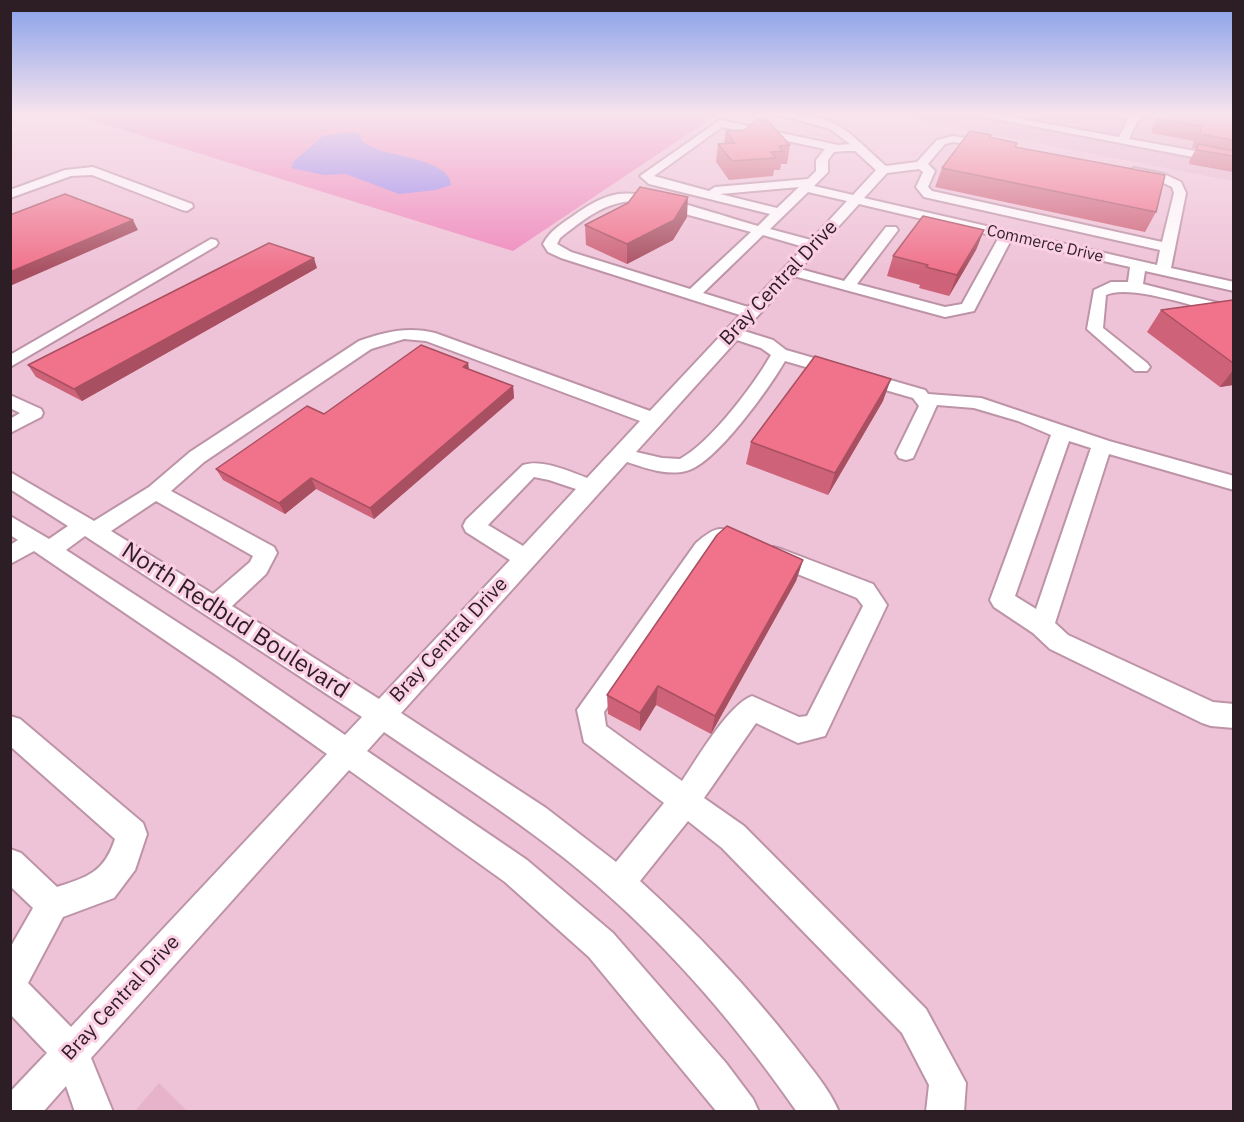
<!DOCTYPE html>
<style>
body{margin:0}
#map{position:relative;width:1244px;height:1122px;overflow:hidden;background:#efc3d7;font-family:"IBM Plex Sans",sans-serif}
canvas{display:block}
.frame{position:absolute;inset:0;border:12px solid #2d1d25;pointer-events:none}
</style>
<div id="map">
<canvas width="1244" height="1122"></canvas>
<div class="frame"></div>
</div>
<script>
const ctx = document.querySelector('canvas').getContext('2d');
ctx.lineJoin = 'round';
function fillPath(path, color) {
  ctx.fillStyle = color;
  ctx.fill(path, 'evenodd');
}
function strokePath(path, color, width, dash) {
  ctx.strokeStyle = color;
  ctx.lineWidth = width;
  ctx.lineCap = dash ? 'butt' : 'round';
  ctx.setLineDash(dash || []);
  ctx.stroke(path);
}
function label(font, color, halo, rows, align = 'center') {
  ctx.font = font + ' "IBM Plex Sans",sans-serif';
  ctx.lineWidth = 6;
  ctx.setLineDash([]);
  ctx.textBaseline = 'middle';
  ctx.strokeStyle = halo;
  ctx.fillStyle = color;
  for (const [text, x, y, turn = 0] of rows) {
    ctx.save();
    ctx.translate(x, y);
    ctx.rotate((+turn || 0) * Math.PI / 180);
    ctx.textAlign = isNaN(turn) ? turn : align;
    if (halo) ctx.strokeText(text, 0, 0);
    ctx.fillText(text, 0, 0);
    ctx.restore();
  }
}
const built = new Path2D(`
 M 887,114 L 1233,114 L 1233,181 Z
 M 159,1083 L 187,1111 L 135,1111 Z`);
const green = new Path2D(`
 M 72,114 L 718,114 L 513,251 Z`);
const water = new Path2D(`
 M 352,132 L 359,134 L 362,141 C 367,144 373,148 379,150 C 397,156 451,162 451,185 L 436,190 L 399,194 L 346,174 L 324,175 L 291,168 L 294,161 L 323,136 Z`);
const minor = new Path2D(`
 M 777,114 C 839,114 843,128 886,166 L 917,162 L 937,140 L 953,136 L 997,143 L 997,147 L 993,148 L 953,142 L 945,144 L 928,164 L 935,171 L 928,187 L 932,191 L 1162,242 L 1174,193 L 1172,187 L 1157,180 L 1130,175 L 1128,172 L 1134,168 L 1164,174 L 1181,182 L 1186,193 L 1171,268 L 1234,282 L 1234,291 L 1145,271 L 1143,284 L 1234,307 L 1234,317 C 1205,310 1130,283 1106,295 L 1103,328 L 1147,363 L 1150,367 L 1147,371 L 1135,371 L 1087,329 L 1094,290 L 1111,282 L 1128,282 L 1130,267 L 1011,240 L 974,311 L 945,317 L 794,276 L 744,331 L 773,340 L 786,350 L 925,390 L 928,394 L 981,398 L 1109,441 L 1234,476 L 1234,490 L 1109,454 L 1055,623 L 1068,635 L 1213,702 L 1234,704 L 1234,728 L 1211,726 L 1202,723 L 1050,649 L 1033,633 L 994,607 L 990,600 L 1051,435 L 1018,421 L 974,408 L 937,405 L 913,458 L 906,460 L 899,458 L 896,453 L 919,406 L 913,398 L 785,361 C 770,387 715,465 686,471 C 667,476 645,468 627,462 L 401,713 L 546,808 L 616,862 L 664,803 L 584,742 L 577,710 L 696,543 C 718,524 720,527 747,536 L 750,542 L 747,548 L 739,550 L 723,545 L 712,555 L 604,712 L 606,726 L 682,781 C 697,759 728,705 752,696 L 799,717 L 807,716 L 863,606 L 857,598 L 765,561 L 762,555 L 765,549 L 773,547 L 781,549 L 873,584 L 887,605 L 825,736 L 798,743 L 756,723 L 704,798 L 744,826 L 926,1009 L 966,1083 L 964,1112 L 926,1112 L 929,1085 L 902,1033 L 722,848 L 688,821 L 640,881 C 696,932 748,987 795,1047 C 810,1067 829,1088 839,1112 L 797,1112 C 731,1017 654,929 563,857 C 506,812 444,773 384,732 L 367,751 L 527,860 L 613,933 L 726,1063 L 753,1099 L 759,1112 L 717,1112 L 589,957 L 505,882 L 349,770 L 91,1058 L 113,1112 L 75,1112 L 66,1086 L 43,1112 L 10,1112 L 10,1092 L 47,1053 L 10,1014 L 10,948 L 33,908 L 10,886 L 10,849 L 21,853 L 57,887 C 87,877 104,873 115,839 L 10,746 L 10,716 L 20,719 L 143,823 L 147,834 L 135,870 L 114,898 L 63,917 L 28,983 L 71,1027 L 327,754 L 216,675 L 34,551 L 10,564 L 10,545 L 18,540 L 10,535 L 10,516 L 49,539 L 68,526 L 10,489 L 10,472 L 94,521 L 149,487 L 190,452 L 359,341 C 384,332 409,326 435,333 L 650,411 L 740,315 L 561,258 L 548,252 L 543,244 C 550,231 561,224 573,216 C 587,206 601,197 618,194 C 649,189 725,217 758,226 L 770,214 L 649,184 L 640,176 L 720,120 L 838,145 L 850,144 L 830,129 ZM 722,127 L 825,149 L 816,160 L 816,171 L 808,179 L 715,187 L 709,191 L 654,176 ZM 845,151 L 855,151 L 876,170 L 853,195 L 814,186 L 828,172 L 828,160 L 834,152 ZM 919,169 L 923,172 L 916,187 L 924,197 L 1160,250 L 1157,265 L 864,198 L 887,173 ZM 799,187 L 777,208 L 720,194 ZM 808,192 L 847,201 L 811,240 L 770,229 ZM 632,201 L 645,203 L 751,232 L 690,289 L 571,252 L 557,244 L 560,238 C 582,221 602,203 632,201 ZM 859,204 L 999,237 L 962,304 L 945,307 L 857,284 L 898,230 L 896,227 L 886,227 L 844,281 L 800,269 ZM 763,235 L 804,247 L 748,307 L 703,293 ZM 404,339 L 426,341 L 640,421 L 587,478 C 568,471 543,459 523,465 L 466,520 L 463,526 L 466,532 L 510,560 L 379,699 L 232,606 L 266,574 L 277,553 L 274,547 L 171,491 L 204,462 L 371,349 ZM 737,340 L 761,348 L 771,355 C 753,386 711,442 680,459 L 662,458 L 636,452 ZM 1069,441 L 1091,448 L 1036,609 L 1015,596 ZM 534,477 L 549,480 L 576,489 L 523,546 L 488,525 ZM 156,501 L 253,556 L 250,562 L 213,594 L 111,531 ZM 85,536 L 362,717 L 345,735 L 234,659 L 66,550 Z
 M 970,114 L 994,114 L 1119,137 L 1131,114 L 1141,114 L 1129,139 L 1234,158 L 1234,165 Z
 M 93,167 L 192,204 L 193,207 L 187,211 L 182,210 L 92,175 L 71,176 L 10,198 L 10,190 L 65,170 Z
 M 211,239 L 216,240 L 218,243 L 216,246 L 10,367 L 10,355 Z
 M 10,395 L 41,409 L 43,413 L 41,417 L 10,433 L 10,419 L 20,413 L 10,408 Z`);
const wall = new Path2D(`
 M 1153,114 L 1233,114 L 1233,172 L 1189,164 L 1190,159 L 1196,149 L 1192,148 L 1194,141 L 1151,133 L 1156,116 Z
 M 726,131 L 790,145 L 787,164 L 781,164 L 780,170 L 774,170 L 773,176 L 729,180 L 716,162 L 718,144 L 724,143 Z
 M 990,138 L 1017,143 L 1016,147 L 1156,212 L 1145,232 L 935,187 L 942,168 Z
 M 687,217 L 673,240 L 627,264 L 586,245 L 585,225 Z
 M 984,230 L 976,250 L 949,296 L 919,288 L 920,285 L 887,276 L 893,256 Z
 M 317,268 L 82,401 L 36,377 L 28,365 Z
 M 1233,300 L 1233,385 L 1220,387 L 1147,332 L 1161,310 Z
 M 469,369 L 513,386 L 514,398 L 374,519 L 316,489 L 285,514 L 223,480 L 216,469 L 324,414 Z
 M 883,401 L 828,495 L 746,464 L 751,442 Z
 M 803,560 L 796,581 L 711,734 L 656,705 L 640,731 L 608,714 L 607,695 Z`);
const shadedWall = new Path2D(`
 M 688,197 L 687,217 L 673,240 L 627,264 L 627,244 Z
 M 133,220 L 138,230 L 10,286 L 10,272 Z
 M 984,230 L 976,250 L 949,296 L 957,275 Z
 M 314,258 L 317,268 L 82,401 L 74,389 Z
 M 468,363 L 470,374 L 463,367 Z
 M 1233,370 L 1233,385 L 1220,387 Z
 M 891,379 L 883,401 L 828,495 L 835,473 Z
 M 513,386 L 514,398 L 374,519 L 370,508 Z
 M 311,478 L 316,489 L 285,514 L 279,503 Z
 M 803,560 L 796,581 L 711,734 L 715,716 Z
 M 658,686 L 656,705 L 640,731 L 640,713 Z`);
const building = new Path2D(`
 M 1160,114 L 1233,114 L 1233,140 L 1200,134 L 1202,126 L 1158,119 Z
 M 758,119 L 768,121 L 790,145 L 779,146 L 783,151 L 771,152 L 776,158 L 732,161 L 718,144 L 735,143 L 726,131 L 744,130 Z
 M 970,131 L 991,135 L 989,137 L 1017,143 L 1015,147 L 1165,175 L 1156,212 L 942,168 Z
 M 1198,144 L 1233,151 L 1233,156 L 1197,150 Z
 M 640,187 L 688,197 L 674,220 L 627,244 L 585,225 L 628,203 Z
 M 65,194 L 133,220 L 10,272 L 10,215 Z
 M 923,216 L 984,230 L 957,275 L 926,267 L 928,265 L 893,256 Z
 M 269,243 L 314,258 L 74,389 L 28,365 Z
 M 1233,300 L 1233,363 L 1161,310 Z
 M 421,345 L 468,363 L 463,367 L 513,386 L 370,508 L 311,478 L 279,503 L 216,469 L 307,406 L 324,414 Z
 M 815,356 L 891,379 L 835,473 L 751,442 Z
 M 727,526 L 803,560 L 715,716 L 658,686 L 640,713 L 607,695 L 717,535 Z`);
const farStreetnames = [
 ["Commerce Drive",1045,244,13]
];
const streetNames = [
 ["Bray Central Drive",779,283,-47],
 ["Bray Central Drive",449,640,-47],
 ["Bray Central Drive",121,998,-47]
];
const nearStreetnames = [
 ["North Redbud Boulevard",235,621,33]
];
fillPath(built, '#e6b3cb');
fillPath(green, '#ef88bc');
fillPath(water, '#9381ed');
strokePath(minor, '#bd94a7', 4);
fillPath(minor, '#fff');
fillPath(wall, '#ce6278');
fillPath(shadedWall, '#a85061');
fillPath(building, '#f0728b');
strokePath(building, '#a85061', 1.5);
const sky = ctx.createLinearGradient(0, 0, 0, 272);
sky.addColorStop(0, '#86a0ea');
sky.addColorStop(0.42, '#f8e4ed');
sky.addColorStop(1, '#f8e4ed00');
ctx.fillStyle = sky;
ctx.fillRect(0, 0, 1244, 272);
label('16px', '#2d1d25', '#fcd0e4', farStreetnames);
label('20px', '#2d1d25', '#fcd0e4', streetNames);
label('24px', '#2d1d25', '#fcd0e4', nearStreetnames);
</script>
